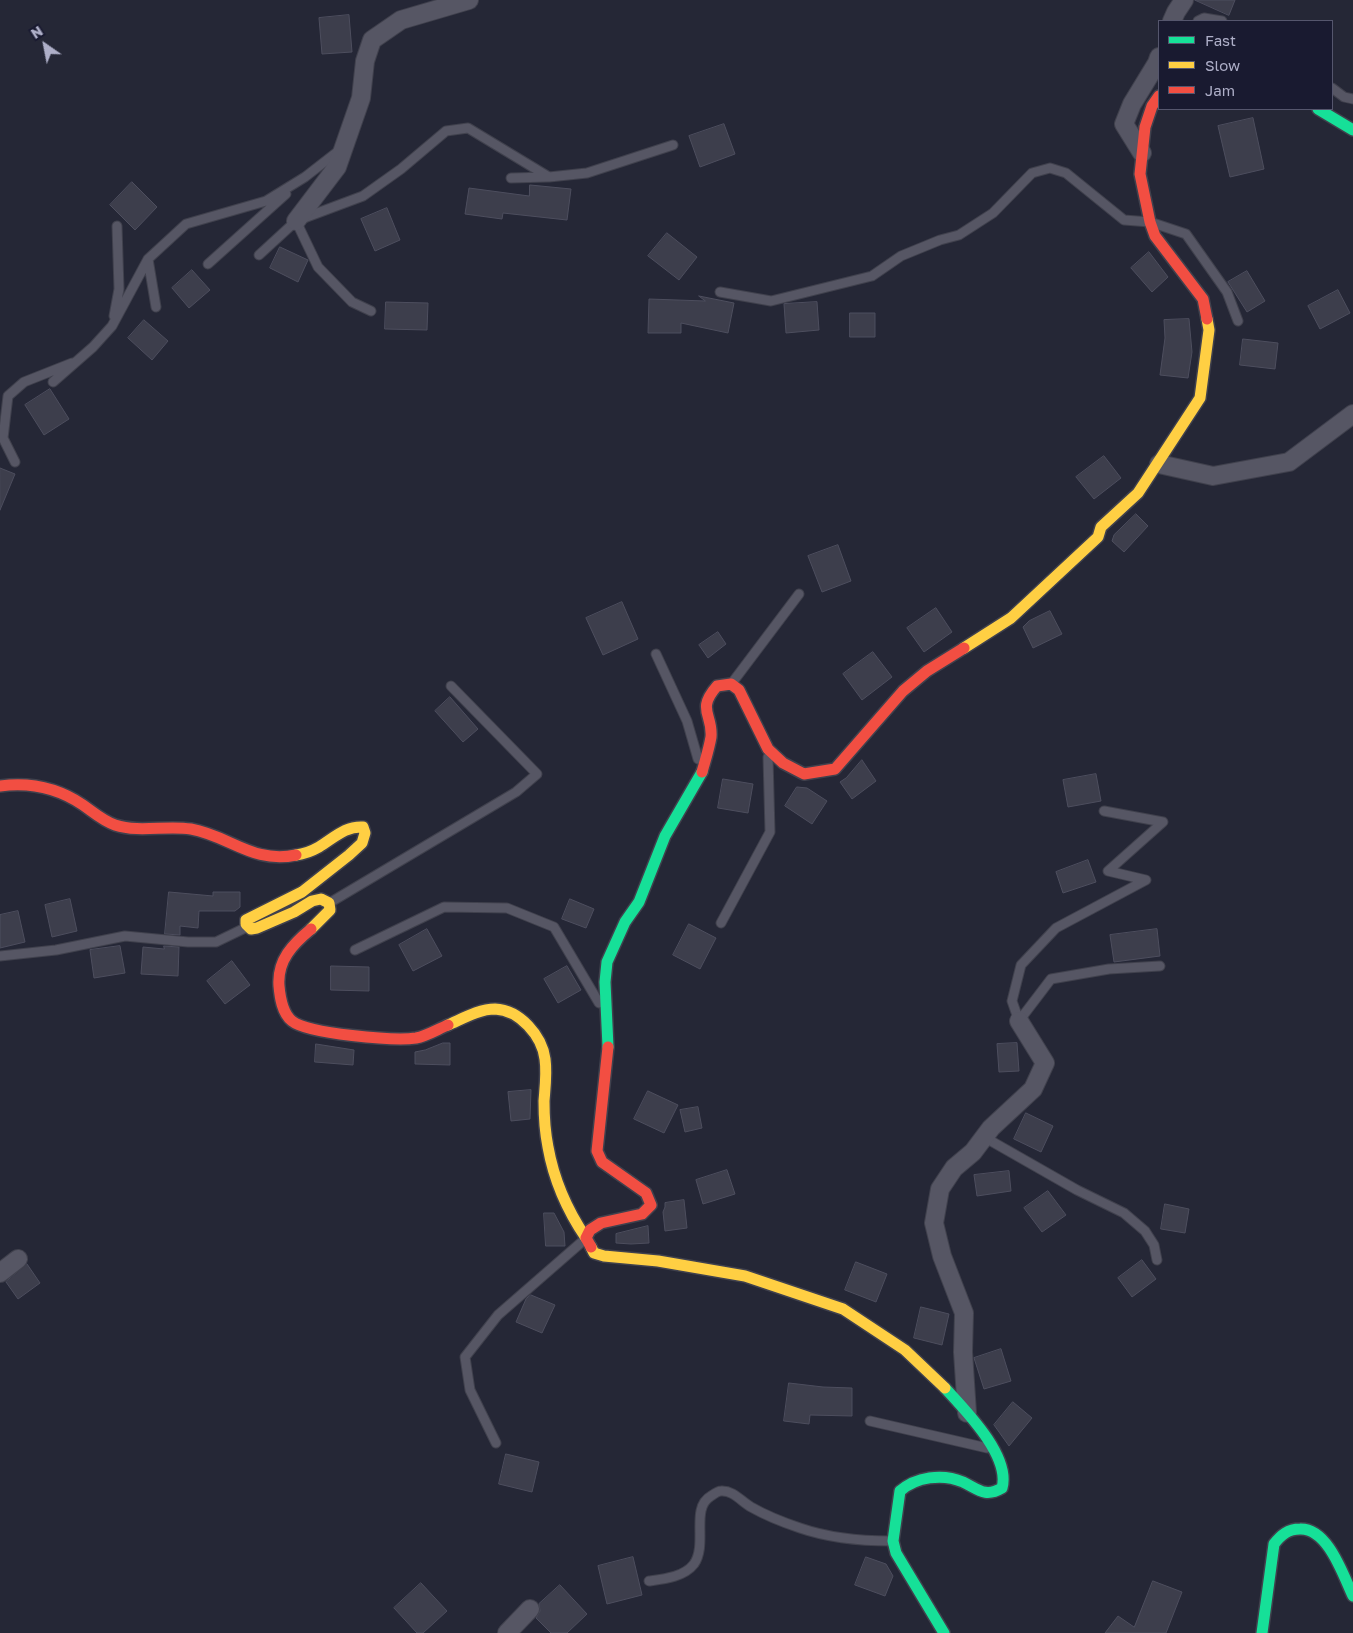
<!DOCTYPE html>
<style>
body{margin:0}
#map{position:relative;width:1353px;height:1633px;overflow:hidden;background:#252736;font-family:"Golos Text",sans-serif}
canvas{display:block}
.legend{position:absolute;left:1158px;top:20px;width:175px;height:90px;box-sizing:border-box;background:#191a30;border:1px solid #55566d;margin:0;padding:6px 9px;list-style:none;font-size:15px;color:#aeafc8}
.legend li{display:flex;align-items:center;gap:10px;height:25px}
.legend b{width:25px;border:1px solid #55566d}
.north{position:absolute;left:20px;top:20px;width:50px;height:50px;-webkit-text-stroke:4px #191a30;paint-order:stroke;rotate:327deg;font-size:14px;font-weight:700;line-height:20px;text-align:center;color:#aeafc8}
.north::after{content:'';display:block;margin:auto;width:18px;height:22px;background:#aeafc8;clip-path:polygon(50% 0,100% 100%,50% 72%,0 100%)}
</style>
<div id="map">
<canvas width="1353" height="1633"></canvas>
<ul class="legend">
<li><b style="height:6px;background:#16e098"></b>Fast</li>
<li><b style="height:6px;background:#ffcf43"></b>Slow</li>
<li><b style="height:6px;background:#f24e42"></b>Jam</li>
</ul>
<div class="north">N</div>
</div>
<script>
const ctx = document.querySelector('canvas').getContext('2d');
ctx.lineJoin = 'round';
function fillPath(path, color) {
  ctx.fillStyle = color;
  ctx.fill(path, 'evenodd');
}
function strokePath(path, color, width, dash) {
  ctx.strokeStyle = color;
  ctx.lineWidth = width;
  ctx.lineCap = dash ? 'butt' : 'round';
  ctx.setLineDash(dash || []);
  ctx.stroke(path);
}
const building = new Path2D(`
 M 1195,0 L 1235,0 L 1229,15 Z
 M 349,15 L 352,52 L 322,54 L 319,18 Z
 M 1253,118 L 1264,169 L 1230,177 L 1218,126 Z
 M 724,124 L 735,154 L 700,167 L 689,136 Z
 M 132,182 L 157,207 L 135,230 L 110,205 Z
 M 530,185 L 571,189 L 567,220 L 503,213 L 502,219 L 465,214 L 469,188 L 529,196 Z
 M 387,208 L 400,240 L 375,251 L 361,219 Z
 M 667,233 L 697,257 L 679,280 L 648,256 Z
 M 280,247 L 308,260 L 298,282 L 270,268 Z
 M 1149,252 L 1168,277 L 1152,292 L 1131,268 Z
 M 192,270 L 210,290 L 189,308 L 172,288 Z
 M 1247,271 L 1265,301 L 1247,312 L 1228,282 Z
 M 1338,290 L 1350,313 L 1320,329 L 1308,306 Z
 M 699,296 L 734,303 L 728,333 L 681,323 L 681,333 L 648,333 L 649,299 L 705,301 Z
 M 386,302 L 428,303 L 427,330 L 385,329 Z
 M 817,302 L 819,330 L 786,333 L 784,304 Z
 M 850,313 L 875,313 L 875,337 L 850,337 Z
 M 1189,319 L 1192,352 L 1188,378 L 1160,375 L 1165,338 L 1164,320 Z
 M 144,320 L 168,341 L 152,360 L 128,338 Z
 M 1243,339 L 1278,343 L 1275,369 L 1240,365 Z
 M 50,389 L 69,419 L 44,435 L 25,405 Z
 M 1104,456 L 1121,478 L 1094,499 L 1076,477 Z
 M 0,468 L 15,474 L 0,510 Z
 M 1136,514 L 1148,526 L 1124,552 L 1112,541 L 1114,535 Z
 M 838,545 L 851,581 L 822,592 L 808,556 Z
 M 622,602 L 638,639 L 603,655 L 586,618 Z
 M 936,608 L 952,632 L 924,652 L 907,628 Z
 M 1050,611 L 1062,634 L 1033,648 L 1023,627 L 1029,621 Z
 M 718,632 L 726,644 L 708,658 L 699,645 Z
 M 873,652 L 892,677 L 862,700 L 843,674 Z
 M 450,697 L 478,729 L 463,742 L 435,711 Z
 M 862,760 L 876,781 L 852,799 L 840,782 L 846,778 Z
 M 1096,774 L 1101,801 L 1068,807 L 1063,780 Z
 M 723,779 L 753,784 L 748,813 L 718,808 Z
 M 797,787 L 807,788 L 827,801 L 812,824 L 785,806 Z
 M 1088,860 L 1096,882 L 1063,893 L 1056,872 Z
 M 169,892 L 213,896 L 213,892 L 240,892 L 240,907 L 235,911 L 199,911 L 198,928 L 180,926 L 180,935 L 165,934 Z
 M 70,899 L 77,931 L 52,937 L 45,905 Z
 M 570,899 L 594,909 L 586,928 L 562,919 Z
 M 18,911 L 25,942 L 0,948 L 0,915 Z
 M 689,924 L 716,938 L 700,969 L 673,955 Z
 M 427,929 L 442,956 L 413,971 L 399,945 Z
 M 1157,929 L 1160,956 L 1114,962 L 1110,935 Z
 M 120,946 L 125,973 L 94,978 L 90,950 Z
 M 164,946 L 179,947 L 178,976 L 141,974 L 143,947 L 164,949 Z
 M 232,961 L 250,985 L 225,1004 L 207,981 Z
 M 331,966 L 369,967 L 369,991 L 331,990 Z
 M 567,966 L 581,990 L 558,1003 L 544,979 Z
 M 443,1043 L 450,1043 L 450,1065 L 415,1064 L 415,1052 L 425,1050 Z
 M 1017,1043 L 1019,1071 L 999,1072 L 997,1044 Z
 M 316,1044 L 354,1050 L 353,1065 L 315,1062 Z
 M 531,1090 L 530,1119 L 511,1121 L 508,1092 Z
 M 648,1091 L 678,1105 L 664,1133 L 634,1119 Z
 M 698,1107 L 702,1128 L 685,1132 L 680,1110 Z
 M 1026,1113 L 1053,1126 L 1041,1152 L 1014,1139 Z
 M 727,1170 L 735,1194 L 703,1204 L 696,1180 Z
 M 1009,1171 L 1011,1191 L 977,1196 L 974,1175 Z
 M 1048,1191 L 1066,1215 L 1042,1232 L 1024,1208 Z
 M 684,1200 L 687,1228 L 665,1231 L 663,1212 L 665,1207 L 665,1203 Z
 M 1165,1204 L 1189,1209 L 1185,1233 L 1161,1229 Z
 M 544,1213 L 554,1213 L 564,1232 L 565,1246 L 546,1246 Z
 M 648,1226 L 649,1243 L 631,1244 L 616,1243 L 616,1234 Z
 M 1142,1260 L 1156,1279 L 1132,1297 L 1118,1278 Z
 M 856,1262 L 887,1274 L 876,1302 L 845,1290 Z
 M 27,1264 L 40,1283 L 18,1299 L 6,1282 Z
 M 531,1295 L 555,1305 L 542,1333 L 516,1322 L 526,1299 Z
 M 921,1307 L 949,1314 L 942,1345 L 914,1338 Z
 M 1001,1349 L 1011,1381 L 984,1389 L 974,1358 Z
 M 789,1383 L 823,1387 L 852,1388 L 852,1416 L 810,1415 L 809,1424 L 784,1421 Z
 M 1013,1402 L 1032,1418 L 1009,1446 L 994,1425 Z
 M 506,1454 L 539,1462 L 532,1492 L 499,1484 Z
 M 633,1557 L 642,1595 L 607,1604 L 598,1566 Z
 M 866,1557 L 886,1564 L 893,1576 L 885,1596 L 855,1585 Z
 M 1153,1581 L 1182,1592 L 1166,1633 L 1105,1633 L 1118,1616 L 1134,1627 Z
 M 421,1583 L 447,1611 L 423,1633 L 417,1633 L 394,1608 Z
 M 560,1585 L 587,1614 L 567,1633 L 551,1633 L 536,1618 L 540,1611 L 539,1604 Z`);
const lane = new Path2D(`
 M 1198,21 L 1204,18 L 1222,21
 M 1332,88 L 1344,97 L 1353,99
 M 511,178 L 548,177
 M 296,221 L 318,267 L 352,302 L 371,311
 M 259,255 L 296,221 L 363,196 L 401,169 L 446,131 L 468,128 L 549,177 L 587,173 L 673,145
 M 148,259 L 156,307
 M 208,264 L 286,194
 M 720,292 L 771,301 L 872,276 L 901,256 L 940,240 L 959,235 L 993,213 L 1032,173 L 1050,168 L 1066,173 L 1124,220 L 1150,222 L 1186,234 L 1227,292 L 1238,321
 M 114,316 L 119,289 L 117,226
 M 53,382 L 93,347 L 112,326 L 148,259 L 186,224 L 266,201 L 305,177 L 341,149
 M 15,462 L 3,438 L 8,396 L 24,382 L 72,363
 M 656,654 L 687,721 L 698,759
 M 732,683 L 799,594
 M 331,902 L 516,792 L 537,774 L 451,686
 M 721,923 L 770,832 L 768,757
 M 355,950 L 444,907 L 507,908 L 554,927 L 599,1003
 M 0,956 L 56,950 L 125,936 L 188,942 L 216,942 L 247,927
 M 1019,1021 L 1012,1001 L 1021,965 L 1056,928 L 1146,880 L 1108,871 L 1163,822 L 1104,811
 M 1019,1021 L 1051,979 L 1109,969 L 1160,966
 M 984,1137 L 1077,1190 L 1124,1213 L 1145,1231 L 1154,1245 L 1157,1260
 M 870,1421 L 987,1448
 M 496,1443 L 470,1390 L 465,1357 L 498,1315 L 584,1240
 M 649,1581 C 664,1579 684,1577 694,1564 C 708,1544 690,1508 711,1496 C 714,1494 718,1491 721,1491 C 733,1490 742,1502 751,1507 C 765,1515 785,1523 800,1528 C 829,1538 861,1541 891,1541`);
const street = new Path2D(`
 M 1172,21 L 1176,12 L 1184,0
 M 1142,153 L 1124,124 L 1132,104 L 1157,63 L 1159,57
 M 296,221 L 337,167 L 361,98 L 365,61 L 372,40 L 401,20 L 469,0
 M 1159,464 L 1213,476 L 1289,462 L 1353,414
 M 0,1273 L 18,1259
 M 967,1413 L 963,1352 L 964,1313 L 942,1256 L 934,1223 L 940,1189 L 954,1168 L 973,1152 L 991,1128 L 1033,1089 L 1045,1063 L 1019,1021
 M 507,1633 L 530,1609`);
const fast = new Path2D(`
 M 1318,109 L 1353,130
 M 608,1047 L 605,982 L 607,962 L 625,922 L 639,902 L 665,836 L 702,772
 M 944,1633 L 896,1553 L 893,1541 L 900,1491 C 916,1477 942,1473 963,1482 C 978,1489 985,1498 1002,1488 C 1011,1456 965,1410 945,1388
 M 1262,1633 L 1274,1544 C 1281,1535 1288,1529 1300,1529 C 1328,1528 1343,1575 1353,1596`);
const slow = new Path2D(`
 M 964,648 L 1011,618 L 1098,537 L 1101,527 L 1138,493 L 1200,398 L 1209,330 L 1207,319
 M 296,855 C 304,854 312,851 319,847 C 334,838 345,826 363,827 L 365,833 L 362,843 L 349,855 L 302,892 L 246,920 L 246,924 L 251,929 L 257,928 L 294,912 L 312,901 L 321,899 L 329,903 L 330,910 L 311,929
 M 448,1025 C 462,1019 479,1009 495,1009 C 520,1010 542,1036 545,1059 C 547,1073 545,1088 544,1101 C 544,1117 545,1132 548,1147 C 554,1181 567,1210 586,1238
 M 591,1247 L 594,1253 L 604,1256 L 658,1261 L 745,1276 L 843,1309 L 905,1350 L 945,1388`);
const jam = new Path2D(`
 M 1159,96 L 1152,106 L 1145,127 L 1140,174 L 1150,222 L 1155,236 L 1203,299 L 1207,319
 M 702,772 C 705,761 709,749 711,737 C 713,714 696,710 717,686 L 731,684 L 739,690 L 768,749 L 783,763 L 804,774 L 835,769 L 903,691 L 927,671 L 964,648
 M 0,786 C 30,782 58,788 83,805 C 93,812 103,821 115,825 C 140,833 166,825 191,829 C 230,836 253,864 296,855
 M 311,929 C 293,944 277,960 279,986 C 280,997 282,1013 292,1021 C 308,1034 395,1041 416,1038 C 427,1036 438,1029 448,1025
 M 591,1247 L 586,1238 L 590,1230 L 601,1223 L 642,1214 L 651,1205 L 646,1193 L 602,1162 L 597,1151 L 608,1047`);
fillPath(building, '#3d3e4c');
strokePath(building, '#4d4e5e', 1);
strokePath(lane, '#40414d', 11);
strokePath(street, '#40414d', 20);
strokePath(fast, '#40414d', 14);
strokePath(slow, '#40414d', 14);
strokePath(jam, '#40414d', 14);
strokePath(lane, '#565664', 9);
strokePath(street, '#565664', 18);
strokePath(fast, '#16e098', 11);
strokePath(slow, '#ffcf43', 11);
strokePath(jam, '#f24e42', 11);
</script>
